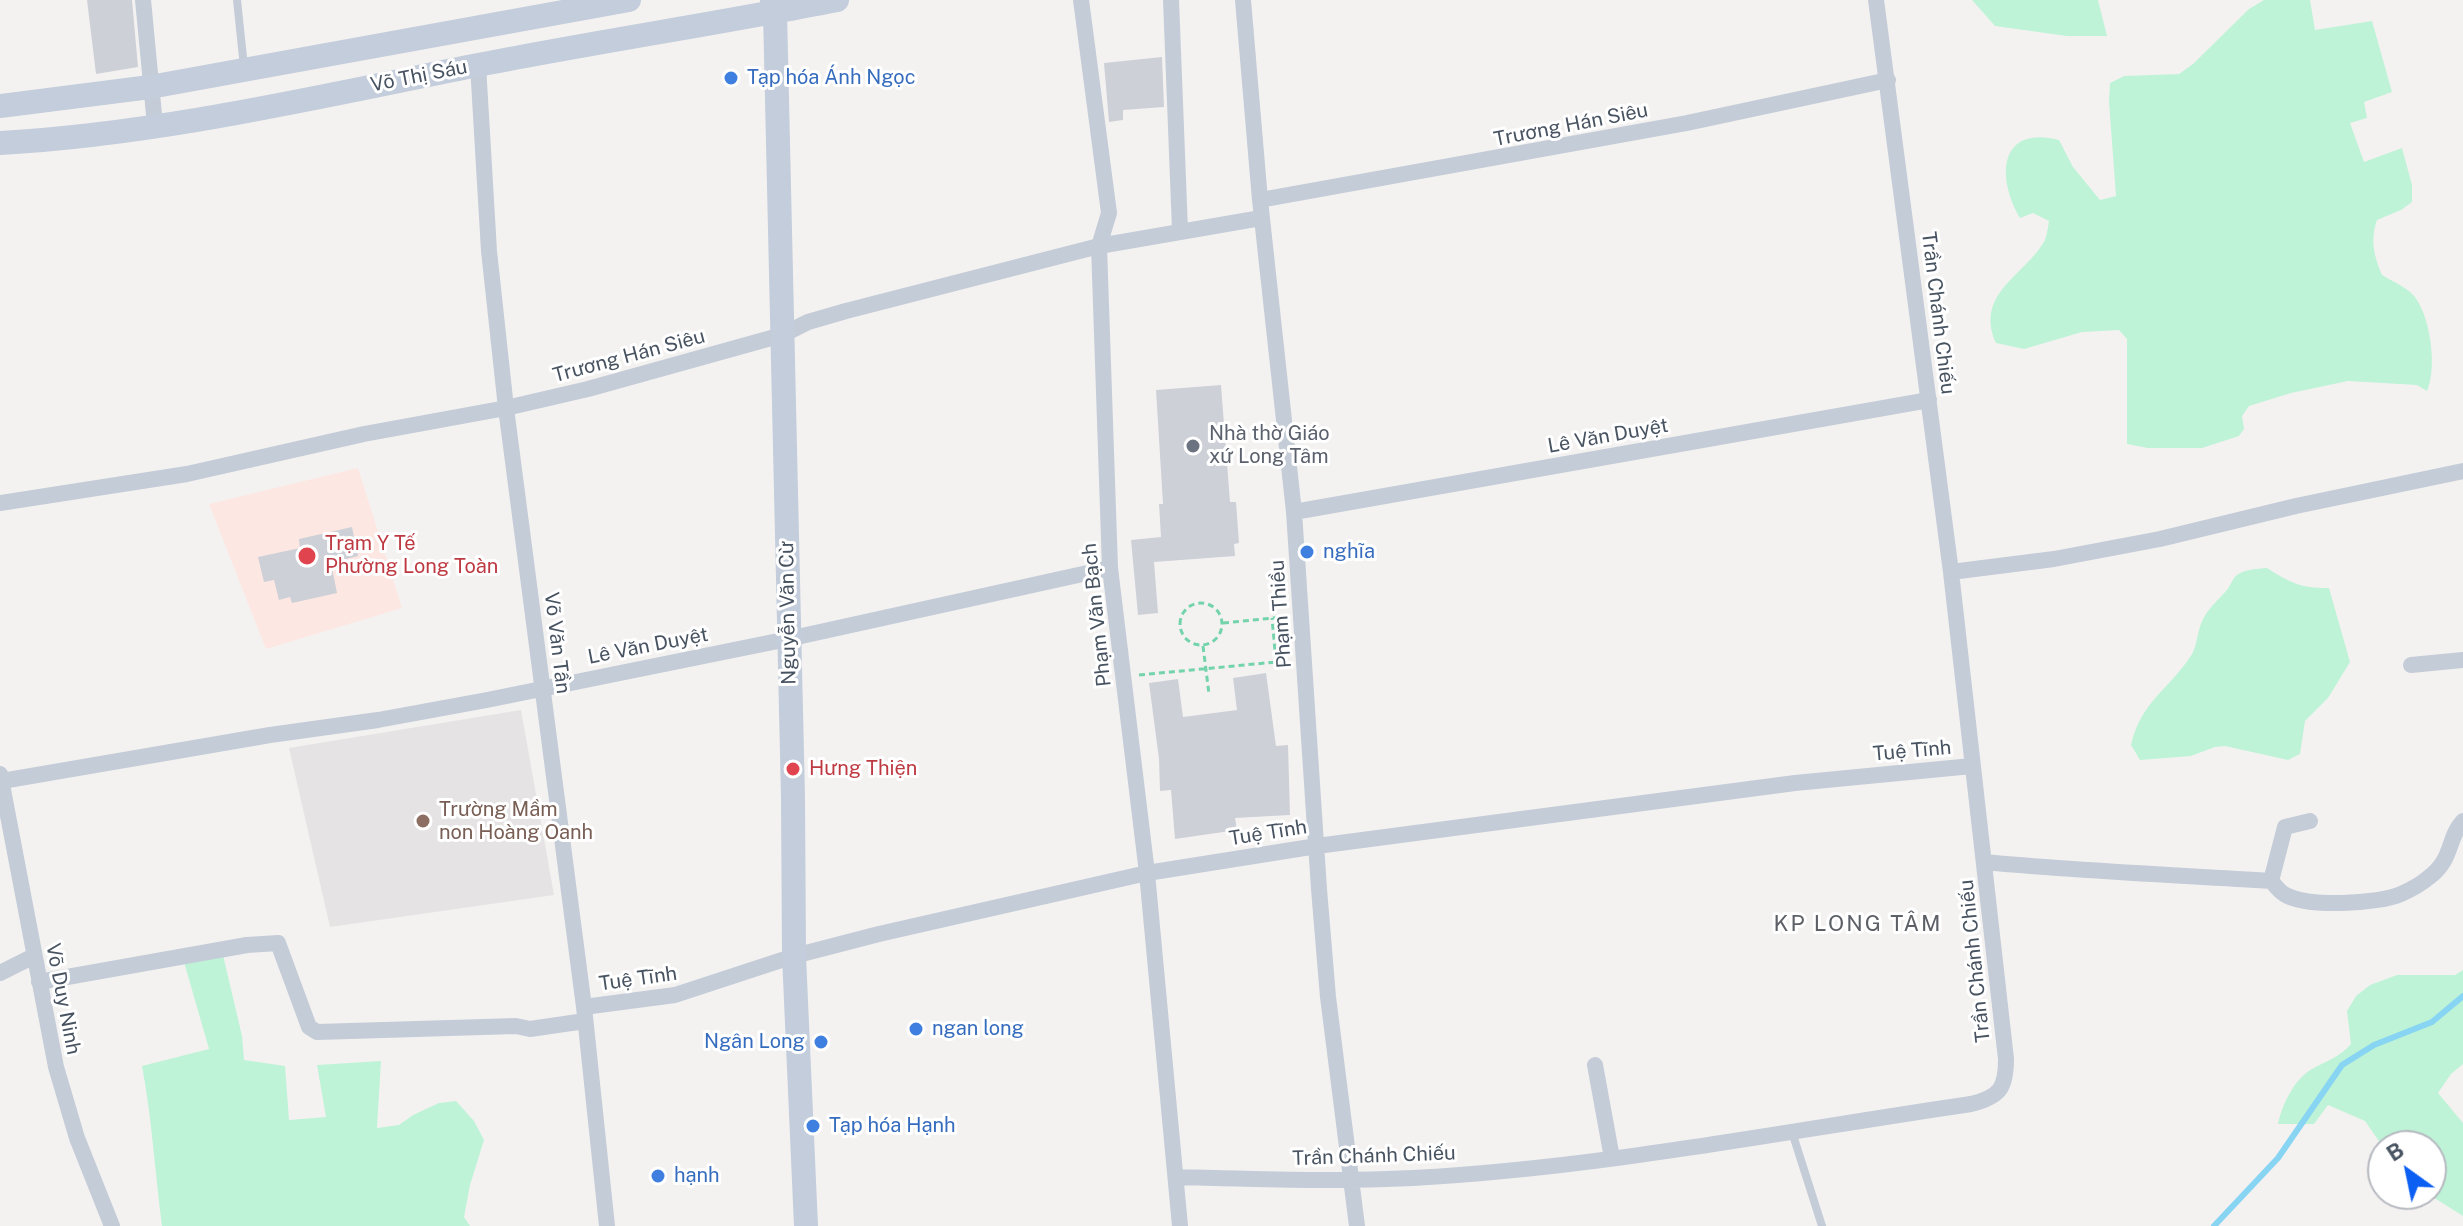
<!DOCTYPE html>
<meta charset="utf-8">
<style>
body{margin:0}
#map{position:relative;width:2463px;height:1226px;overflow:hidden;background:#f4f2f1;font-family:"Public Sans",sans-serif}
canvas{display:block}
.north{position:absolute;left:2367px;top:1130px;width:80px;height:80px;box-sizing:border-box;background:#fff;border:2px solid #b6bac0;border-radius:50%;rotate:327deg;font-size:22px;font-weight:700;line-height:32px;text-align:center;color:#485361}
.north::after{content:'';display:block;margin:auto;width:28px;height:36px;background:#0c5ff3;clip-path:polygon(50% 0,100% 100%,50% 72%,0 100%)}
</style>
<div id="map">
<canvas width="2463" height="1226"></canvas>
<div class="north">B</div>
</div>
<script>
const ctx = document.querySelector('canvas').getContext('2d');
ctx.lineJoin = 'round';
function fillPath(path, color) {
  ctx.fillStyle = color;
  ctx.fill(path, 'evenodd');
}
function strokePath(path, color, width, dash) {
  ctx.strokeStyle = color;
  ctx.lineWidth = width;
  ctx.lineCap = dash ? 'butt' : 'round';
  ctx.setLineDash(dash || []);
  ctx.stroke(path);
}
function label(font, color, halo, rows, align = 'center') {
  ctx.font = font + ' "Public Sans",sans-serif';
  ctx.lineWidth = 6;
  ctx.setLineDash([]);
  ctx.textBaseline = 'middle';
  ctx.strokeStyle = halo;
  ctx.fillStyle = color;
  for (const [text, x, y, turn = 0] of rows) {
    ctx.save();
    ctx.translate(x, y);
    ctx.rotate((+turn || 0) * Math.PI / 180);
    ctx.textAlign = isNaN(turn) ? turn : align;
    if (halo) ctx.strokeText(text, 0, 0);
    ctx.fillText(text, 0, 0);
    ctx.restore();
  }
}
const education = new Path2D(`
 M 521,710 L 554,895 L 330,927 L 289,748 Z`);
const medical = new Path2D(`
 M 358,468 L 402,608 L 266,649 L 209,504 Z`);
const green = new Path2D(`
 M 1972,0 L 2098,0 L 2107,36 L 2067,36 L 1995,26 Z
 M 2264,0 L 2310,0 L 2315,30 L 2372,21 L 2392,92 L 2364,102 L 2367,118 L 2350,123 L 2364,162 L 2402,148 L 2412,185 L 2412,202 L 2401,210 L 2377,220 C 2370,240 2374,256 2382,275 C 2393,282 2410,288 2417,300 C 2431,322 2437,368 2427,391 L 2417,385 L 2348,381 L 2291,393 L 2249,406 L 2242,416 L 2244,429 L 2239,436 L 2202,448 L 2148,448 L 2127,444 L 2127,339 L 2119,330 L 2082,332 L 2024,349 L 1996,343 C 1974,293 2025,276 2045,240 C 2047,234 2048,227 2049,221 L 2033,213 L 2020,218 C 1996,177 1999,125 2059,140 L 2073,167 L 2100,200 L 2116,196 L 2109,102 L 2110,83 L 2124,76 L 2179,74 L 2193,64 L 2249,9 Z
 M 2267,568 C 2291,583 2300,588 2329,588 L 2350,662 L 2328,698 L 2305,721 L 2300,754 L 2288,760 L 2225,746 L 2215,747 L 2191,756 L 2140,760 L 2131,745 C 2141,701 2169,690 2192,654 C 2197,645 2197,634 2201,624 C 2206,610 2217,601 2227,590 C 2231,585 2232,579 2237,575 C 2245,569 2257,569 2267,568 Z
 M 223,955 L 242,1036 L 244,1060 L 285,1066 L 289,1120 L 326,1117 L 317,1065 L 381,1061 L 377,1128 L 399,1125 L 413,1115 L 439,1103 L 456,1101 L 474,1121 L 484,1140 L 470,1185 L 464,1217 L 470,1226 L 162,1226 C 155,1173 152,1119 142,1066 L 209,1049 L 184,962 Z
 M 2463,970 L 2463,1064 L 2451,1074 L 2438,1093 L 2463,1123 L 2463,1216 L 2428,1194 L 2431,1194 L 2431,1146 L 2383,1147 L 2365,1121 L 2328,1105 L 2314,1124 L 2278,1124 C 2282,1105 2294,1079 2312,1069 C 2326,1061 2340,1057 2351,1044 L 2347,1011 L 2356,996 L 2370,985 L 2397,975 L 2455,975 Z`);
const stream = new Path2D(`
 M 2214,1226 L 2278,1158 L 2342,1065 L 2374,1045 L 2432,1022 L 2463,996`);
const building = new Path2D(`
 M 87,0 L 132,0 L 138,67 L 96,74 Z
 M 1162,57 L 1164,107 L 1123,110 L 1123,120 L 1109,122 L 1104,63 Z
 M 1221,385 L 1230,502 L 1236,502 L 1239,543 L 1234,544 L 1235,556 L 1154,562 L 1158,613 L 1138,615 L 1131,540 L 1161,537 L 1159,504 L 1163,504 L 1156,390 Z
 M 352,527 L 358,556 L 331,563 L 337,593 L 292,603 L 290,597 L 279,600 L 274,580 L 264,582 L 258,557 L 300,548 L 299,539 Z
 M 1266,673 L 1276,746 L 1288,745 L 1290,815 L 1235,818 L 1237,830 L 1175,839 L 1171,790 L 1160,791 L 1159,759 L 1149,683 L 1178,679 L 1183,717 L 1237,710 L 1233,678 Z`);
const path = new Path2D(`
 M1180 624a21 21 0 1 1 42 0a21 21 0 1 1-42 0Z
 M 1223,623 L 1283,617
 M 1203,646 L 1209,694
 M 1139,675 L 1276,662 L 1272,618`);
const service = new Path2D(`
 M 237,0 L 244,67
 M 1792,1132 L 1822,1226`);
const minor = new Path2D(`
 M 143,0 L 155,125
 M 1081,0 L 1109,213 L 1099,246 L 1110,568 L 1147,873 L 1180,1226
 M 1171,0 L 1180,230
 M 1243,0 L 1260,200 L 1294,512 L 1319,889 L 1328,997 L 1357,1226
 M 478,65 L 489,251 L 506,408 L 584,1007 L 607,1226
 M 1260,200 L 1687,123 L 1888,80
 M 0,503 L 187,474 L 364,434 L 506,408 L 588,389 L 782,335 L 808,322 L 846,311 L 1099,246 L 1261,218
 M 1294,512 L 1929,400
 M 1951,572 L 2054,559 L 2160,539 L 2296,506 L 2463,471
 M 2411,665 L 2463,660
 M 0,774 L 56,1067 L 77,1138 L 112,1226
 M 2,781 L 270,735 L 378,720 L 487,700 L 788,639 L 1110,568
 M 2310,821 L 2285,827 L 2271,881 C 2275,885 2279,891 2284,894 C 2305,908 2379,904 2401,894 C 2410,890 2421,884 2428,878 C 2454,859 2447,838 2463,821
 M 1984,862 C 2080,871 2175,875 2271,881
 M 0,973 L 34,956
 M 39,982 L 247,945 L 278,943 L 309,1027 L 317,1032 L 516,1026 L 530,1029 L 585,1021
 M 584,1007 L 675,995 L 794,956 L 879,934 L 1147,873 L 1317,846 L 1795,783 L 1972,766
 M 1595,1065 L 1612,1158
 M 1177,1177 C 1255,1179 1334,1182 1413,1178 C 1600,1168 1786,1131 1971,1104 C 2000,1097 2006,1088 2006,1059 L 1951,572 L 1876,0`);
const secondary = new Path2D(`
 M 772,0 L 775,12 L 793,797 L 794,956 L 806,1226
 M 0,106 L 150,87 L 629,0
 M 0,143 C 159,134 317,97 473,66 C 594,42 716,24 837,0`);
const markers = [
 [731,78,8,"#3f7fe0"],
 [1193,446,8,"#6b7280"],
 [1307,552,8,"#3f7fe0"],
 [307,556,10,"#e0444e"],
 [793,769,8,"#e0444e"],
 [423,821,8,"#8d6e63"],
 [916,1029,8,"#3f7fe0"],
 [821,1042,8,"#3f7fe0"],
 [813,1126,8,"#3f7fe0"],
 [658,1176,8,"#3f7fe0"]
];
const streetNames = [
 ["Võ Thị Sáu",419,76,-11],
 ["Trương Hán Siêu",1571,125,-11],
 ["Trần Chánh Chiếu",1938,313,83],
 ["Trương Hán Siêu",629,356,-15],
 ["Lê Văn Duyệt",1608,436,-10],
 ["Nguyễn Văn Cừ",788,613,-91],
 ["Phạm Thiều",1281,614,-94],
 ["Phạm Văn Bạch",1097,615,-96],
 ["Võ Văn Tần",557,643,83],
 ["Lê Văn Duyệt",648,646,-11],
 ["Tuệ Tĩnh",1912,751,-5],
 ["Tuệ Tĩnh",1268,833,-9],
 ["Trần Chánh Chiếu",1975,961,-96],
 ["Tuệ Tĩnh",638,979,-8],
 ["Võ Duy Ninh",63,999,79],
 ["Trần Chánh Chiếu",1374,1156,-2]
];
const shopNames = [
 ["Tạp hóa Ánh Ngọc",747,78],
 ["nghĩa",1323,552],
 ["ngan long",932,1029],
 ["Ngân Long",805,1042,"right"],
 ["Tạp hóa Hạnh",829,1126],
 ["hạnh",674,1176]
];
const worshipNames = [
 ["Nhà thờ Giáo",1209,434],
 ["xứ Long Tâm",1209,457]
];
const healthNames = [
 ["Trạm Y Tế",325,544],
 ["Phường Long Toàn",325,567],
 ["Hưng Thiện",809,769]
];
const educationNames = [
 ["Trường Mầm",439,810],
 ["non Hoàng Oanh",439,833]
];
const neighbourhoodNames = [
 ["KP LONG TÂM",1858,924]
];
fillPath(education, '#e5e3e3');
fillPath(medical, '#fde7e2');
fillPath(green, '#bef3d7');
strokePath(stream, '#88d4f3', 6);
fillPath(building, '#cdd0d7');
strokePath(path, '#73d4ac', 3, [6, 4]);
strokePath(service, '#c4ccd7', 8);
strokePath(minor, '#c4ccd7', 16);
strokePath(secondary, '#c3cddb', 24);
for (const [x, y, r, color] of markers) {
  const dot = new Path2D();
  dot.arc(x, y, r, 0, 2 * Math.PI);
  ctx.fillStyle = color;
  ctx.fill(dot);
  strokePath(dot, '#fff', 3);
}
label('20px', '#485361', '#fff', streetNames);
label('20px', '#366cbe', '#fff', shopNames, 'left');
label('20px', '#5b616d', '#fff', worshipNames, 'left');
label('20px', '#be3a42', '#fff', healthNames, 'left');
label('20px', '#785e54', '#fff', educationNames, 'left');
ctx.letterSpacing = '2px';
label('22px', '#5d6167', '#fff', neighbourhoodNames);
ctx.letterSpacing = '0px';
</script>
